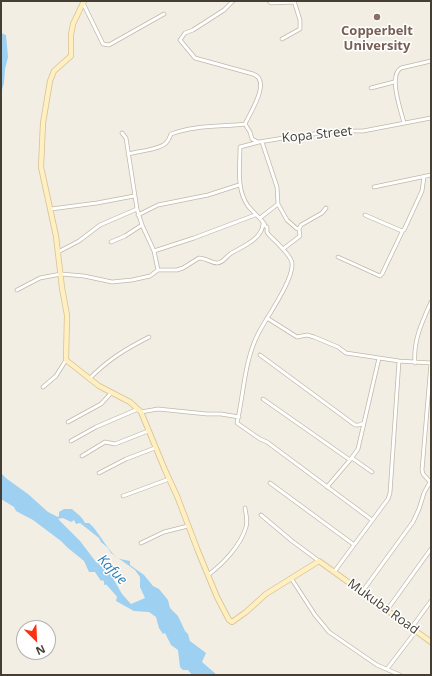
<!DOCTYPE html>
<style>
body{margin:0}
#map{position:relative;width:432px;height:676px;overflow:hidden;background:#f2eee4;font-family:"Open Sans",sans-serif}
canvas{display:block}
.frame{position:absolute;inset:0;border:2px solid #443e34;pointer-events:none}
.north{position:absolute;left:16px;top:620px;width:40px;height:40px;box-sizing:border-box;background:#fff;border:1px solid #b4b2ae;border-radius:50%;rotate:156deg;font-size:11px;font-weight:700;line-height:16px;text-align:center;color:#443e34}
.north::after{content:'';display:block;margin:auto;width:14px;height:18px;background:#fe300f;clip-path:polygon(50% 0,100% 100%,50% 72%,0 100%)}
</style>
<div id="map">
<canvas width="432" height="676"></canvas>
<div class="frame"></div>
<div class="north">N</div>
</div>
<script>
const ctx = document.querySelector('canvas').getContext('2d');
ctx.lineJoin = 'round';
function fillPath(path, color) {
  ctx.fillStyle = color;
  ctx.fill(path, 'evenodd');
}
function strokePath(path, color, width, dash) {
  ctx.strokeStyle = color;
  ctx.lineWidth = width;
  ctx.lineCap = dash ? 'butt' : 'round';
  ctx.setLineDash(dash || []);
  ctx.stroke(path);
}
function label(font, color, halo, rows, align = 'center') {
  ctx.font = font + ' "Open Sans",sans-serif';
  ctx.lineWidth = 3;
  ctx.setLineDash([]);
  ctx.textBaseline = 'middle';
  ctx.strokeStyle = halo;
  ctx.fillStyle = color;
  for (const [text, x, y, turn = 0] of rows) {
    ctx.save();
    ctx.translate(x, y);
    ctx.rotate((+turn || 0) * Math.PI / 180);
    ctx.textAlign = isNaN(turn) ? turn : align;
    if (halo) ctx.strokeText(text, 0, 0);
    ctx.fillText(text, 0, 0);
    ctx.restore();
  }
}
const water = new Path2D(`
 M 1,33 L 6,35 L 8,57 L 5,69 L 4,83 L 1,93 Z
 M 1,473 L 7,479 L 28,494 L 48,512 L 58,517 L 59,516 L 59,512 L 64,509 L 72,509 C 78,515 81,515 85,523 L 89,523 C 99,531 108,553 120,559 C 123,560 127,560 130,561 L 130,565 L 144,575 L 153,586 L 159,589 L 168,600 L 170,608 L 178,616 L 185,631 L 188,634 L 190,641 L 206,653 L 202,662 L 217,675 L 192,675 L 188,670 L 183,670 L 180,667 L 178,650 L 171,645 L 165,633 L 163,634 L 159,628 L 156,617 L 149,612 L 134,611 L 116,601 L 117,597 L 114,588 L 108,584 L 104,585 L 104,581 L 102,580 L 101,581 L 95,572 L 89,572 L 84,561 L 68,548 L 61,541 L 33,520 L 16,511 L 14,507 L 1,499 ZM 63,518 L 71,522 L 74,520 L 76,524 L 80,523 L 99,538 L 101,542 L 108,548 L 111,553 L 135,570 L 140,577 L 140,587 L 145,598 L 131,604 L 122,594 L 109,571 L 96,562 L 80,541 L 58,519 Z`);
const river = new Path2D(`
 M 106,580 L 120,596`);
const street = new Path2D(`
 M 233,1 L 224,10 L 193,30 L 185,33 L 180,40 L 195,58 L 253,74 C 272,80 250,113 245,124
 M 269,1 L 271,3 L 294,2
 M 83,3 L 103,44 L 109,45 L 164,14
 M 282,39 L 300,29 L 300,20 L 294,1
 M 371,88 L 394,82
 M 404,123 C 401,111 388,75 401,68 L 431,61
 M 245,124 L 250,132 L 252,139 L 258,142
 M 122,133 L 126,138 L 137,209 L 142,225 L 154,251 L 158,270
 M 262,142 L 277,187 L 278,204 L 287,220 L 296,228 L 299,229 L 301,225 L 322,213 L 326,208
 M 128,154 C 138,151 159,150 166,143 C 168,141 170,137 171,134 C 195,125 220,127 245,124
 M 374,187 L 431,175
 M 51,209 L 97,203 L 134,196
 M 138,215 L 158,205 L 208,195 L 239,185
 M 365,215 L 402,231 L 404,230 L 422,191 L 424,177
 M 260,218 L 278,204
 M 264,223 L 265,226 L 267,227 L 267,232 L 269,235 C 275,241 291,255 292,263 C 294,280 266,318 258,334 C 244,362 244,393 237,423 L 260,439 L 267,442 L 372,520
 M 111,242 L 125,236 L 142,225
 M 283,249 L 300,236 L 299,229
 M 154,251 L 194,238 L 255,215
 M 58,252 L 79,241 L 100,225 L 137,209
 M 338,257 L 380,276 L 382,274 L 403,230
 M 17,290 L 40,278 L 61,274 L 84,276 L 112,282 L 132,280 L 150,276 L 158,270 L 177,270 L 183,268 L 199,258 C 206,258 211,263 217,263 C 223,263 226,257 230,254 C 241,247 264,239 263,222 C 258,216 253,212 248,206 C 236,189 240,167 240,147 L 259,142 L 296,136 L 340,131 L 363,131 L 431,118
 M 267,318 L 297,337 L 307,335 L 314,337 L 338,347 L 346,353 L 399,361 L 431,363
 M 260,355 L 355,425 L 359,425 L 364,423
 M 415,363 C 413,341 422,322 431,302
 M 431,363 L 422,470 L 423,474 L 431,483
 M 89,379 C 109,359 124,350 149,337
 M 43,387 L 56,376 L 66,360
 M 263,399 L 350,460
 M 141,412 L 158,409 L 207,414 L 221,414 L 239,417
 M 68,422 L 101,404 L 111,393
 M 71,441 L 96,427 L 138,409
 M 82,456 L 105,442 L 115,444 L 148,431
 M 352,458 L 372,472
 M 99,473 L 126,459 L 155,448
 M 270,483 L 353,544
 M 327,487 L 350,460 L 358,449 L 379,358
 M 123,496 L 169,479
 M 261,515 L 292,541 L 319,561
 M 141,543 L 164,532 L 188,526
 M 334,572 L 388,499 L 390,493 L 399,361
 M 208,575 C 223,564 241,545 246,527 C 248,521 246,514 245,508
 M 291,578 L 315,615 L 329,632 L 377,665 L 400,675
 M 362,592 L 413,522 L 419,509 L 424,493 L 430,482
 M 387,610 L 431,549
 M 412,627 L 431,601
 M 387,669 L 416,631`);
const secondary = new Path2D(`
 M 84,1 L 73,24 L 71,35 L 71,56 L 54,71 L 50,81 L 43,123 L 41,167 L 56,236 L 62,288 L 67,315 L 66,360 L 99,386 L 130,402 L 141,412 L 165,470 L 177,496 L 198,551 L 217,597 L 229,620 L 232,622 L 246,612 L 266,594 L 319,561 L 431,642`);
const markers = [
 [377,17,4,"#8d6e63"]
];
const educationNames = [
 ["Copperbelt",377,31],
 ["University",377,46]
];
const streetNames = [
 ["Kopa Street",317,135,-6],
 ["Mukuba Road",383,607,36]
];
const waterNames = [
 ["Kafue",112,570,46]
];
fillPath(water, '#9ed0f1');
strokePath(river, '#9ed0f1', 5.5);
strokePath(street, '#c1b8a9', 4.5);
strokePath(secondary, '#d4c292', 6);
strokePath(street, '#fff', 3);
strokePath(secondary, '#ffefc1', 4.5);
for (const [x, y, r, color] of markers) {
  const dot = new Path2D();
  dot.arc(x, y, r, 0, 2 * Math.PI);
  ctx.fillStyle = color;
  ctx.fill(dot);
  strokePath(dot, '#fff', 1.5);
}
label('bold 13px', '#785e54', '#fff', educationNames);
label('13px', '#443e34', '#fff', streetNames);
label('italic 14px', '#2b7bb2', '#fff', waterNames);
</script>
